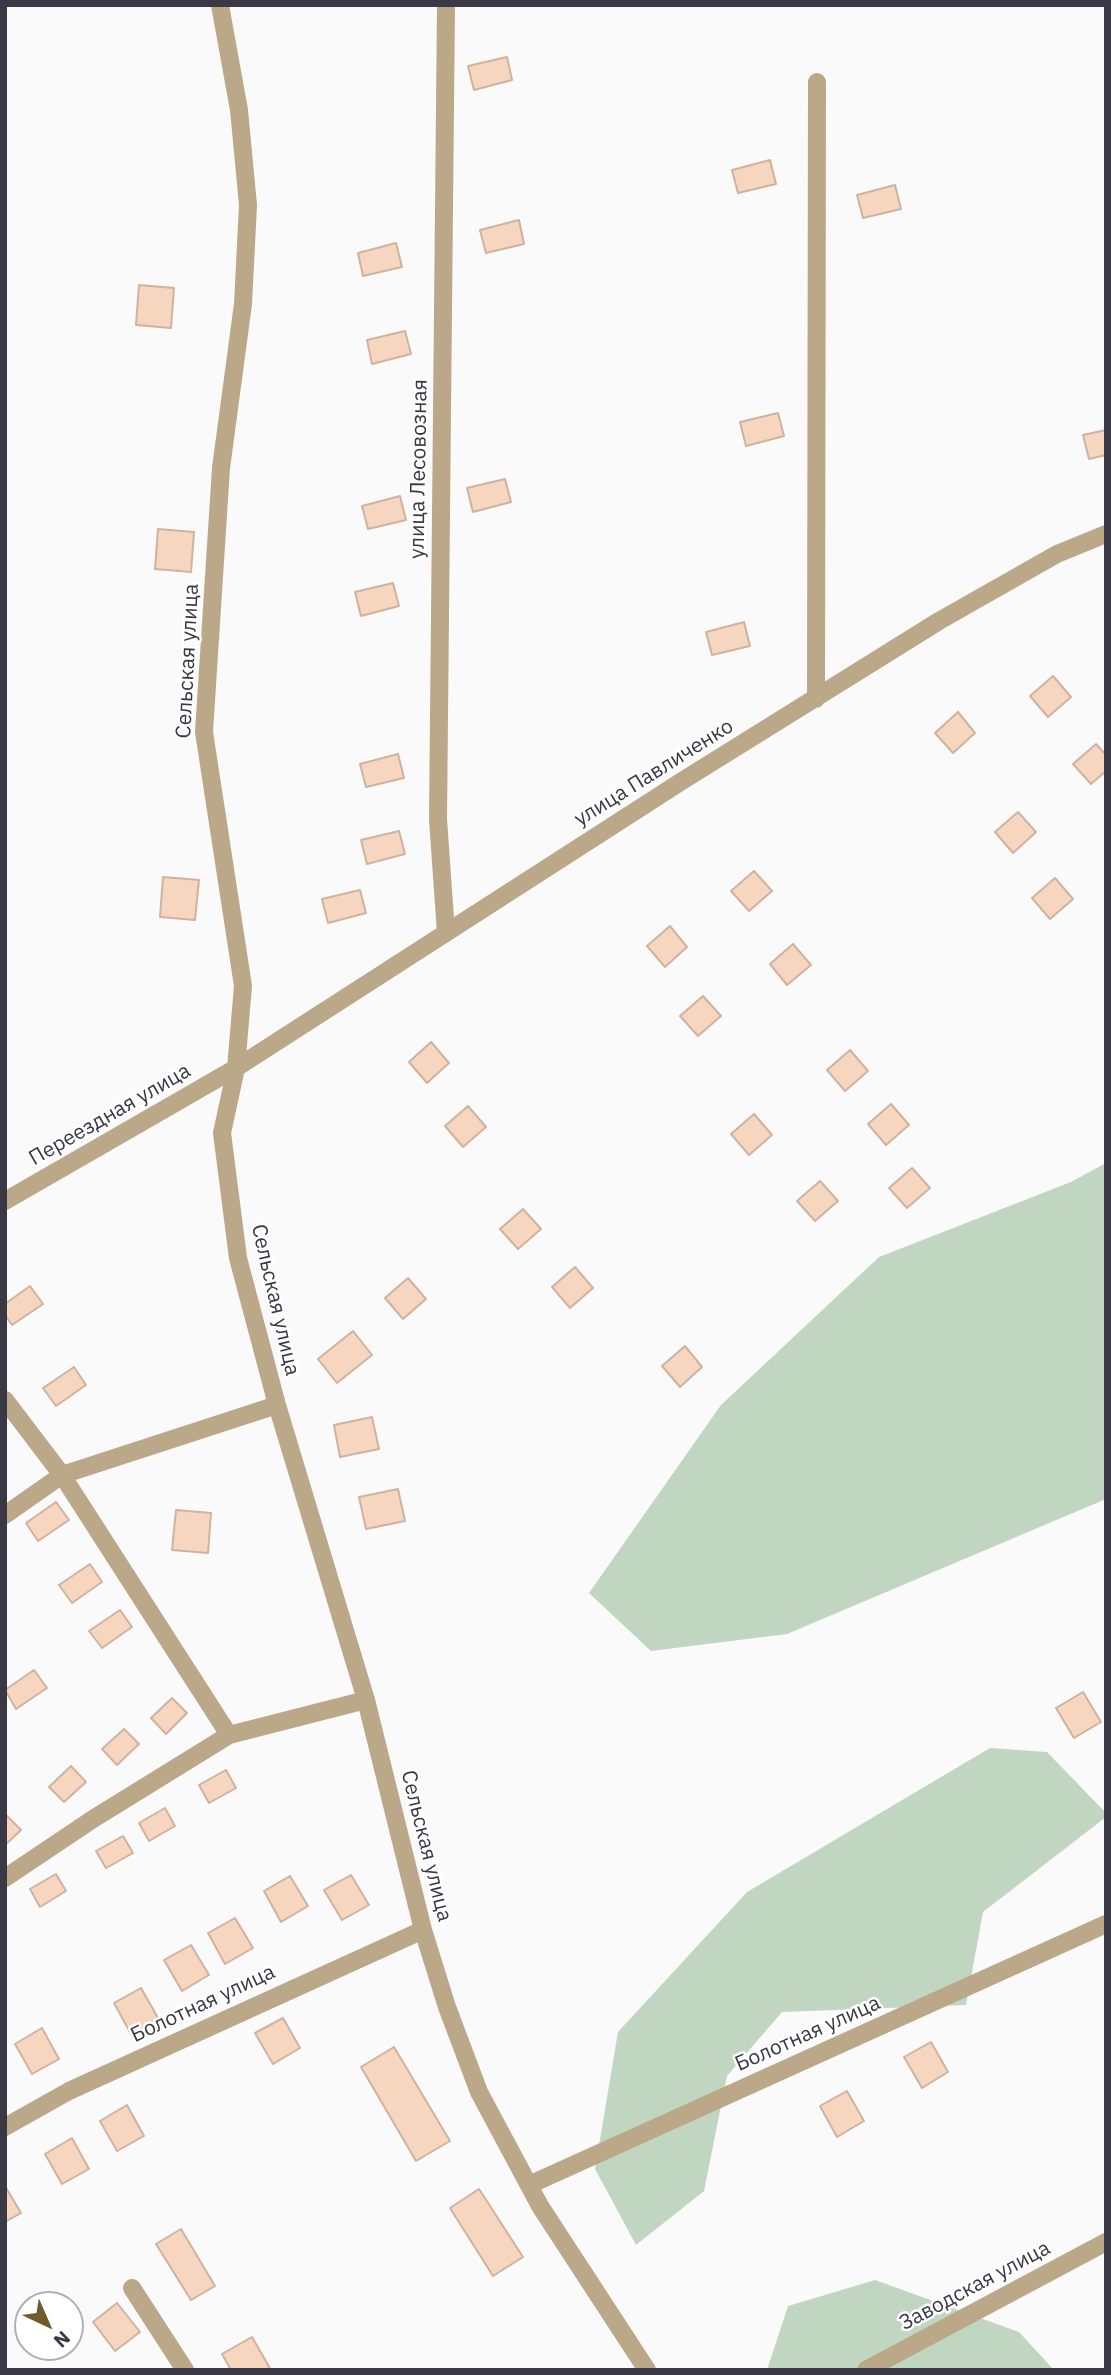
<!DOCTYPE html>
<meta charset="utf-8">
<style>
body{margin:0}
#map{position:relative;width:1111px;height:2375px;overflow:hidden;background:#fafafa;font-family:"IBM Plex Sans",sans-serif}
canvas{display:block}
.frame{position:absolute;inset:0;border:7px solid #393844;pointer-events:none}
.north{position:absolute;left:14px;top:2291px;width:70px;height:70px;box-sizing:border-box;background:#fff;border:2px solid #b0afb4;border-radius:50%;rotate:136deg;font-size:19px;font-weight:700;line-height:28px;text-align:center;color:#393844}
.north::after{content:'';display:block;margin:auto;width:24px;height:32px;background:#6d5d2a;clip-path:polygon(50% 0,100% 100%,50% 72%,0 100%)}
</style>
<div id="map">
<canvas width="1111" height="2375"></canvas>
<div class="frame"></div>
<div class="north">N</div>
</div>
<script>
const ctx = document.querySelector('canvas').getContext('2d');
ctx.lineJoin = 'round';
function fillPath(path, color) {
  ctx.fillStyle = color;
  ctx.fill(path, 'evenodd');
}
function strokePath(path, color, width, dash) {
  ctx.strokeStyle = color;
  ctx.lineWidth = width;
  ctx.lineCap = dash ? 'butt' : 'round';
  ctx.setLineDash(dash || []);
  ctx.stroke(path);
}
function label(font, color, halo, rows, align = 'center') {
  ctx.font = font + ' "IBM Plex Sans",sans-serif';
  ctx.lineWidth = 5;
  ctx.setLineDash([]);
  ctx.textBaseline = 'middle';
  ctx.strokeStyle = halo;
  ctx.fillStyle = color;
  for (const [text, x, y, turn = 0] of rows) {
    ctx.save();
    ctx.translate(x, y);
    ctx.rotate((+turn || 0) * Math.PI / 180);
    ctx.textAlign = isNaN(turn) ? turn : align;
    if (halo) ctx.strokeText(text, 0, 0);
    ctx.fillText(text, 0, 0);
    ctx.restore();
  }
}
const green = new Path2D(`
 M 1106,1163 L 1106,1499 L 787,1634 L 651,1651 L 589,1593 L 721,1405 L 879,1257 L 1071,1182 Z
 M 990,1748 L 1047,1752 L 1106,1813 L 1106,1817 L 983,1912 L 966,2005 L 782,2012 L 727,2076 L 704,2191 L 636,2245 L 595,2169 L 618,2032 L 747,1892 Z
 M 875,2280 L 1019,2332 L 1054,2370 L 767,2370 L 788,2306 Z`);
const building = new Path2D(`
 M 507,57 L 512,80 L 474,90 L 468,66 Z
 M 770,160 L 776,184 L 738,193 L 732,170 Z
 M 895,185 L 901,209 L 863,218 L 857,195 Z
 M 519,220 L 524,244 L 486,253 L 480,230 Z
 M 396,243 L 402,267 L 363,276 L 358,253 Z
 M 139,285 L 174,288 L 171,328 L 136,325 Z
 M 405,331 L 411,354 L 372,364 L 367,340 Z
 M 778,413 L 784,436 L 746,446 L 740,422 Z
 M 1106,430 L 1106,455 L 1089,459 L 1083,435 Z
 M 505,479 L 511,502 L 473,512 L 467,488 Z
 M 400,496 L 406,520 L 368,529 L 362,506 Z
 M 158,529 L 194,532 L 191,572 L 155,569 Z
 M 393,583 L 399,606 L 361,616 L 355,592 Z
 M 744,622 L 750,646 L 712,655 L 706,632 Z
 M 1053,676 L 1071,697 L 1048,717 L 1030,696 Z
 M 958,712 L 975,733 L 953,753 L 935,733 Z
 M 1096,744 L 1106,755 L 1106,771 L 1091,784 L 1073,764 Z
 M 398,754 L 404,778 L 366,787 L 360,764 Z
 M 1018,812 L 1036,832 L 1013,853 L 995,832 Z
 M 399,831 L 405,854 L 367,864 L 361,840 Z
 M 754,871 L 772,891 L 749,911 L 731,891 Z
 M 163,877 L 199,880 L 195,920 L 160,917 Z
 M 1055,878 L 1073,899 L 1050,919 L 1032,898 Z
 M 360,890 L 366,913 L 328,923 L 322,899 Z
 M 670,926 L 687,947 L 665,967 L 647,946 Z
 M 793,944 L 811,965 L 787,985 L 770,964 Z
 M 703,996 L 721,1016 L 698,1036 L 680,1016 Z
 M 431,1042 L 449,1063 L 427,1083 L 409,1062 Z
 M 850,1050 L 868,1071 L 845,1091 L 827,1070 Z
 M 891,1104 L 909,1125 L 886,1145 L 868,1124 Z
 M 468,1106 L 486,1127 L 463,1147 L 445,1126 Z
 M 754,1114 L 772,1135 L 749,1155 L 731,1134 Z
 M 912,1168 L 930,1188 L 907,1208 L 889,1188 Z
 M 820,1181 L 838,1201 L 815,1221 L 797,1201 Z
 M 523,1209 L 541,1229 L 518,1249 L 500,1229 Z
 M 575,1267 L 593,1288 L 570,1308 L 552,1287 Z
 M 408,1278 L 426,1299 L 403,1319 L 385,1298 Z
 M 30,1286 L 43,1304 L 12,1325 L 5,1315 L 5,1304 Z
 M 353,1331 L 372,1355 L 337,1383 L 318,1359 Z
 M 685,1346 L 702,1367 L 680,1387 L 662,1366 Z
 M 74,1367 L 86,1385 L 56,1406 L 43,1388 Z
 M 372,1417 L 379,1449 L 340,1457 L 334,1425 Z
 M 398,1489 L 405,1521 L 366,1529 L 359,1497 Z
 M 56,1502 L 69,1520 L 38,1541 L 26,1523 Z
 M 176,1510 L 211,1513 L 208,1553 L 172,1550 Z
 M 90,1564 L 102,1582 L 72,1603 L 59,1585 Z
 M 120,1610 L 132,1627 L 102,1648 L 89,1631 Z
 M 34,1670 L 47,1688 L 16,1709 L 5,1690 Z
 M 1083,1692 L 1101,1722 L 1074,1738 L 1056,1708 Z
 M 172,1698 L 187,1713 L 166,1734 L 151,1718 Z
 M 124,1729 L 139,1744 L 117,1765 L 102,1749 Z
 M 71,1766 L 86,1782 L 64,1802 L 49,1787 Z
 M 226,1770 L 236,1788 L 209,1803 L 199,1785 Z
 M 165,1808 L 175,1826 L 149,1841 L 139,1823 Z
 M 6,1815 L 21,1830 L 5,1845 L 5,1816 Z
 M 123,1836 L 133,1853 L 106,1868 L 96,1851 Z
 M 56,1874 L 66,1891 L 40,1907 L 30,1889 Z
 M 351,1875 L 369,1905 L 342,1920 L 324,1890 Z
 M 290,1876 L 308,1906 L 281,1922 L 264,1891 Z
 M 235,1918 L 253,1948 L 225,1964 L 208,1933 Z
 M 191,1945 L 209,1975 L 182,1991 L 164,1960 Z
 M 141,1988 L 158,2018 L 131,2034 L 114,2003 Z
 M 283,2018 L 300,2048 L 273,2064 L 255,2033 Z
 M 42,2028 L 59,2059 L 32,2074 L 15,2044 Z
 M 931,2042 L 948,2072 L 922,2088 L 904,2057 Z
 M 394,2047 L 450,2141 L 416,2161 L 361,2067 Z
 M 847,2091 L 864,2121 L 837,2137 L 820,2106 Z
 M 127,2105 L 144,2136 L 117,2151 L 100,2121 Z
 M 72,2138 L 89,2169 L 62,2184 L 45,2154 Z
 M 5,2186 L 21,2213 L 5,2222 Z
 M 479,2189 L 523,2257 L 493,2276 L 450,2208 Z
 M 181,2229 L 215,2286 L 191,2300 L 156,2244 Z
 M 117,2303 L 140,2332 L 115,2351 L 93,2322 Z
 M 252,2337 L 271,2370 L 231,2370 L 222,2354 Z`);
const street = new Path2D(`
 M 220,5 L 239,110 L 248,205 L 243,304 L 221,468 L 204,732 L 243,986 L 236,1068 L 222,1133 L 238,1258 L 277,1405 L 366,1700 L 423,1930 L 447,2007 L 479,2092 L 540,2206 L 647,2370
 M 816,699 L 817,82
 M 446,933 L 438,819 L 446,5
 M 5,1201 L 236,1068 L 682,781 L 939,621 L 1057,554 L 1106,534
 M 5,1400 L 62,1475 L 229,1735
 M 5,1515 L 62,1475 L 277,1405
 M 5,1878 L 93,1819 L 229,1735 L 366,1700
 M 5,2127 L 69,2091 L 423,1930
 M 529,2185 L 1106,1924
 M 132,2288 L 185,2370
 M 866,2370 L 1106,2242`);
const streetNames = [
 ["улица Лесовозная",419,469,-89],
 ["Сельская улица",188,661,-87],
 ["улица Павличенко",654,773,-32],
 ["Переездная улица",110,1115,-30],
 ["Сельская улица",275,1300,77],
 ["Сельская улица",426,1846,76],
 ["Болотная улица",203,2004,-25],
 ["Болотная улица",808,2034,-24],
 ["Заводская улица",975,2286,-28]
];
fillPath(green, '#c0d6c1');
fillPath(building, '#f7d6c0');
strokePath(building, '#cfb29f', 2);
strokePath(street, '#baa888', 18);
label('21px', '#393844', '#fff', streetNames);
</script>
